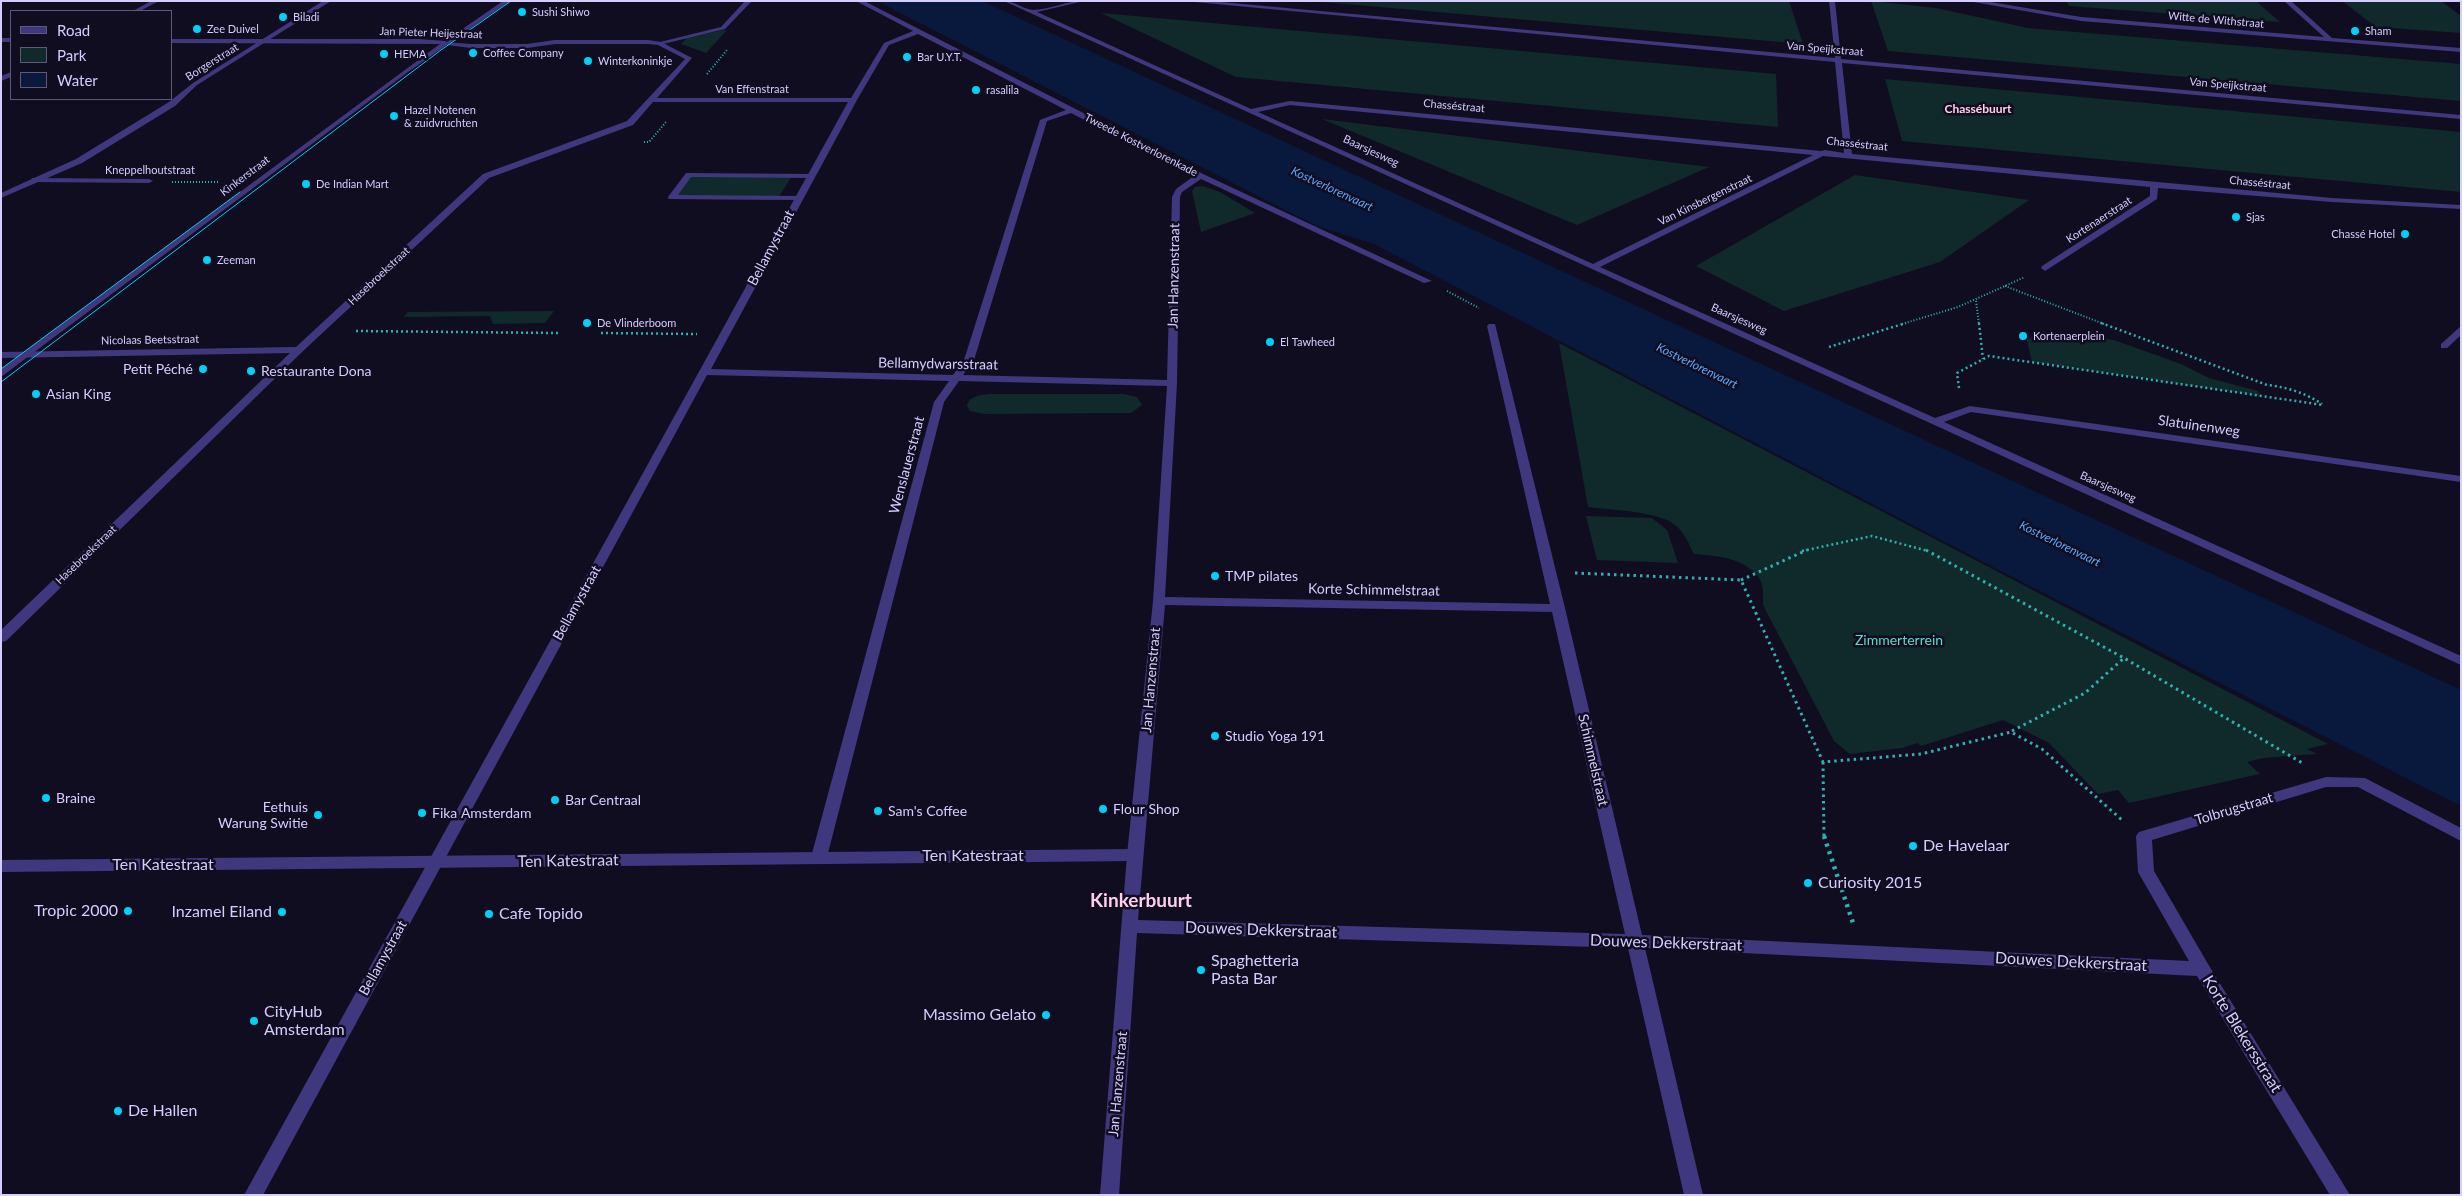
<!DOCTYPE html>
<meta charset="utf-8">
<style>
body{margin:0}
#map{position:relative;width:2462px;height:1196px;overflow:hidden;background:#110d20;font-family:Lato,sans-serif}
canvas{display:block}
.frame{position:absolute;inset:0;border:2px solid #d5ccff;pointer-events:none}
.legend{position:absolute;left:10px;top:10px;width:162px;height:90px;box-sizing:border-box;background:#110d20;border:1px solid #5f5979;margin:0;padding:6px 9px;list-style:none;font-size:15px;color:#d5ccff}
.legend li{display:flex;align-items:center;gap:10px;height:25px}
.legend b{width:25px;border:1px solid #5f5979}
</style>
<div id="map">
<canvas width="2462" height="1196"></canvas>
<div class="frame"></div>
<ul class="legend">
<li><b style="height:6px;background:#3f387f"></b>Road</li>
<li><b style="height:14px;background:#10292a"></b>Park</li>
<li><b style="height:14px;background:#09193d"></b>Water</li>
</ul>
</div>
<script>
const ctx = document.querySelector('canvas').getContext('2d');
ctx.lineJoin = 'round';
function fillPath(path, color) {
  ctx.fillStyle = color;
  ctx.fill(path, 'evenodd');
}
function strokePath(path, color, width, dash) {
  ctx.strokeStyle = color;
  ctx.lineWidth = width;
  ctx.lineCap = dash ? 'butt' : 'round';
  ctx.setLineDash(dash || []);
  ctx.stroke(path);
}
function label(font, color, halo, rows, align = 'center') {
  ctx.font = font + ' Lato,sans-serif';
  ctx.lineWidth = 5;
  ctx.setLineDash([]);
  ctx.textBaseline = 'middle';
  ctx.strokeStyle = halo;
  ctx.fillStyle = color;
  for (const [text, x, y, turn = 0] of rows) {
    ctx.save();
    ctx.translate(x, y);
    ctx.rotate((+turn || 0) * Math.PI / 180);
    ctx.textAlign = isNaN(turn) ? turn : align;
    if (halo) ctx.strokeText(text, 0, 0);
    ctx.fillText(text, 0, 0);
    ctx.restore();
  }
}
const green = new Path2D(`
 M 1311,1 L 1789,1 L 1803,44 Z
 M 1871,1 L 1936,8 L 2028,28 L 2461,64 L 2461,101 L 1888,51 Z
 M 2066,1 L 2256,1 L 2280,22 L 2069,6 Z
 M 2342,1 L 2441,1 L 2461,16 L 2461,33 L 2376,27 Z
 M 1101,13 L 1776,74 L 1778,127 L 1236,77 Z
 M 723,30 L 727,30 L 706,53 L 681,44 L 687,38 Z
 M 1885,79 L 2461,132 L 2461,192 L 1902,141 Z
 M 1322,119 L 1709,167 L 1577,225 Z
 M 687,174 L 793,174 L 777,200 L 667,199 Z
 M 1855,175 L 2029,200 L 1940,262 L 1784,311 L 1696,266 Z
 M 1203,186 L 1220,192 L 1255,213 L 1201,232 L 1192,191 L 1195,187 Z
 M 554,311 L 545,323 L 493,324 L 490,316 L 403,317 L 408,312 Z
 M 2058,331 L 2114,340 L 2181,364 L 2209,378 L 2258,391 L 2260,396 L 2032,362 L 2027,341 L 2033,335 L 2060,338 Z
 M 1559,343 L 2328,744 L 2307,749 L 2317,754 L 2264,758 L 2247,762 L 2260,774 L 2129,803 L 2118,790 L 2098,794 L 2049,743 L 2003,720 L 1921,746 L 1918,743 L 1902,748 L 1850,754 L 1834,741 L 1763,605 C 1763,596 1764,585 1759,578 C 1744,557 1717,556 1694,554 C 1689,544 1684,532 1675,525 C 1659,511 1609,510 1588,507 Z
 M 989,394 L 1124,394 L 1137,397 L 1142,405 L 1131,413 L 984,414 L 970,411 L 967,406 C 969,396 980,395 989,394 Z
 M 1586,516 L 1652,518 L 1667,530 L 1678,563 L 1597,560 Z`);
const water = new Path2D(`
 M 877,1 L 982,1 L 2461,690 L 2461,806 L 1989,565 L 1374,244 L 1317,226 Z`);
const pathFar3 = new Path2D(`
 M 707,74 L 727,50
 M 644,142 L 649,142 L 666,122
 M 172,182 L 218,182
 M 2005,286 L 2104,324
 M 1447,291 L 1479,308
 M 1976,301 L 1979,324
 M 1902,324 L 1958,307 L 2025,277`);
const pathFar2 = new Path2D(`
 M 1979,323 L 1983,359
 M 2101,323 L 2267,385 C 2287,387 2305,393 2322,404
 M 356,331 L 558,333
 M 601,333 L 697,334
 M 1829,347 L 1906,323
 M 1959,388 L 1957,373 L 1989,356 L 2323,405
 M 1802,551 L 1872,536 L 1928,551`);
const pathFar1 = new Path2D(`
 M 1926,550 L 2124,658
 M 1575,573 L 1741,580 L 1823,762 L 1921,754 L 2011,732 L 2042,749 L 2122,820
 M 1741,580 L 1807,550
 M 2012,731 L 2085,693 L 2124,658 L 2304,764
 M 1823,762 L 1824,837`);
const path = new Path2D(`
 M 1824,836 L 1854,926`);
const pedestrian = new Path2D(`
 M 745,1 L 752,1 L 725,29 L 659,45 L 656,43 L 721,27 Z
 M 686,173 L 811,174 L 815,176 L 811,178 L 691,177 L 678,195 L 801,196 L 801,200 L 798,200 L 669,199 L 668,197 Z
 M 32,178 L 149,179 L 153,181 L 149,183 L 35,182 L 31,180 Z
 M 1135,849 L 1140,851 L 1143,855 L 1140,859 L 1135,861 L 1,872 L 1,860 Z`);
const minor = new Path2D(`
 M 151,1 L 159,1 L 140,11 L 133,11 Z
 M 323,1 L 331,1 L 197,85 L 175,106 L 82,163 L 1,198 L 1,193 L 76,159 L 169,102 L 193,83 Z
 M 856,1 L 864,1 L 1203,174 L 1432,281 L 1424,283 L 1201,179 L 1182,192 L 1180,197 L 1177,383 L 1165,597 L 1550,604 L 1487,326 L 1489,324 L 1495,324 L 1565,608 L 1642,935 L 2189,961 L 2138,872 L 2136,836 L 2139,832 L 2326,777 L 2365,778 L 2461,828 L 2461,841 L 2358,787 L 2326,787 L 2152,840 L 2154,871 L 2208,964 L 2350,1195 L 2330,1195 L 2197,976 L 1645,948 L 1703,1195 L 1684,1195 L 1628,948 L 1137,933 L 1119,1195 L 1100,1195 L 1127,855 L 1153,601 L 1167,386 L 959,381 L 944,402 L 827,857 L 824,861 L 819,863 L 814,861 L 811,857 L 934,402 L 949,381 L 707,375 L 263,1195 L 244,1195 L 848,102 L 653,102 L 633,125 L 489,178 L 302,352 L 6,641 L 1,642 L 1,630 L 290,353 L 1,358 L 1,352 L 296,347 L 483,174 L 627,121 L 685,59 L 658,45 L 648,44 L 555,44 L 527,48 L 471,48 L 447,45 L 444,43 L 445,42 L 471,44 L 527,44 L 555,40 L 648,40 L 661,42 L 692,58 L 657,98 L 851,98 L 884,43 L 913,31 ZM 918,34 L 1066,110 L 1040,120 L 964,360 L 953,375 L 711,369 L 857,100 L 889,45 ZM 1071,113 L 1194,176 L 1176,189 L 1172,197 L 1167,380 L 963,375 L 974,360 L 1047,121 ZM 1165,605 L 1552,612 L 1625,934 L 1138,920 Z
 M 1004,1 C 1015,1 1024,10 1034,10 C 1051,9 1066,1 1084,1 L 1037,12 L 1251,109 L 1290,101 L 1821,151 L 1825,150 L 1844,153 L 1835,62 L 1184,1 L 1210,1 L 1835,58 L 1829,1 L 1835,1 L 1841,59 L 2461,115 L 2461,119 L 1842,63 L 1852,154 L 2332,198 L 2461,205 L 2461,209 L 2332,202 L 2158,188 L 2157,199 L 2045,271 L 2041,268 L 2042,266 L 2150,196 L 2150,187 L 1823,156 L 1600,267 L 1935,418 L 1970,406 L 2461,476 L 2461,482 L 1971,412 L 1944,422 L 2461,656 L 2461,665 ZM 1290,105 L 1813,155 L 1593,264 L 1258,112 Z
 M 1968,1 L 1984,1 L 2081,17 L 2324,37 L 2284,1 L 2291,1 L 2332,38 L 2461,48 L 2461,52 L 2081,21 Z
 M 11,72 L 11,77 L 1,81 L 1,76 Z
 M 2461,326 L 2461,335 L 2447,348 L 2441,348 L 2441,344 Z`);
const tertiary = new Path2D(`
 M 503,1 L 510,1 L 408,72 L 1,377 L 1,369 L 440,44 L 171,43 L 171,39 L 419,39 L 445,41 Z
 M 1,38 L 11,38 L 11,42 L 1,42 Z`);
const tram = new Path2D(`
 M 1,369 L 240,192
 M 1,382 L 441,50 L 511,1`);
const markers = [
 [522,12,5,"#01cff6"],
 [283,17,5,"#01cff6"],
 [197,29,5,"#01cff6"],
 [2355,31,5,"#01cff6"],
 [473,53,5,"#01cff6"],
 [384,54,5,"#01cff6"],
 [907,57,5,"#01cff6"],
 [588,61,5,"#01cff6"],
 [976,90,5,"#01cff6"],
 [394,116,5,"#01cff6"],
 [306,184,5,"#01cff6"],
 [2236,217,5,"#01cff6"],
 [2405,234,5,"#01cff6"],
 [207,260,5,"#01cff6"],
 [587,323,5,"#01cff6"],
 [2023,336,5,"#01cff6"],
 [1270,342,5,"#01cff6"],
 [203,369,5,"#01cff6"],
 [251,371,5,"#01cff6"],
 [36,394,5,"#01cff6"],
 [1215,576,5,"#01cff6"],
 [1215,736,5,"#01cff6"],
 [46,798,5,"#01cff6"],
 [555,800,5,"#01cff6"],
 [1103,809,5,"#01cff6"],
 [878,811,5,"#01cff6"],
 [422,813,5,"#01cff6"],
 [318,815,5,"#01cff6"],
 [1913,846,5,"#01cff6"],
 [1808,883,5,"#01cff6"],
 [128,911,5,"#01cff6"],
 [282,912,5,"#01cff6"],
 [489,914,5,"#01cff6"],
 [1201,970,5,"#01cff6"],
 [1046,1015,5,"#01cff6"],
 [254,1021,5,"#01cff6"],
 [118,1111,5,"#01cff6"]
];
const farPoinames = [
 ["Sushi Shiwo",532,12],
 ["Biladi",293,17],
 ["Zee Duivel",207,29],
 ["Sham",2365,31],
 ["Coffee Company",483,53],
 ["HEMA",394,54],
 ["Bar U.Y.T.",917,57],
 ["Winterkoninkje",598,61],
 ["rasalila",986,90],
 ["Hazel Notenen",404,110],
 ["& zuidvruchten",404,123],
 ["De Indian Mart",316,184],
 ["Sjas",2246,217],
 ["Chassé Hotel",2395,234,"right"],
 ["Zeeman",217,260],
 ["De Vlinderboom",597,323],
 ["Kortenaerplein",2033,336],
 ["El Tawheed",1280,342]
];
const farStreetnames = [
 ["Witte de Withstraat",2216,20,5],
 ["Jan Pieter Heijestraat",431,33,2],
 ["Van Speijkstraat",1825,49,5],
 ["Borgerstraat",212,62,-32],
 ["Van Speijkstraat",2228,85,5],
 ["Van Effenstraat",752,89],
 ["Chasséstraat",1454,106,5],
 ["Chasséstraat",1857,144,6],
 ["Tweede Kostverlorenkade",1141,145,27],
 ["Baarsjesweg",1371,151,25],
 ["Kneppelhoutstraat",150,170],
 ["Kinkerstraat",245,176,-37],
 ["Chasséstraat",2260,183,5],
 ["Van Kinsbergenstraat",1705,200,-26],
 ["Kortenaerstraat",2099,220,-33],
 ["Hasebroekstraat",379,276,-43],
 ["Baarsjesweg",1739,319,24],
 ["Nicolaas Beetsstraat",150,340,-1],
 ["Baarsjesweg",2108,487,24],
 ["Hasebroekstraat",86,555,-44]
];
const farNeighbourhoodnames = [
 ["Chassébuurt",1978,109]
];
const farWaternames = [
 ["Kostverlorenvaart",1332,189,25],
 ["Kostverlorenvaart",1697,366,26],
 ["Kostverlorenvaart",2060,544,26]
];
const streetNames = [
 ["Bellamystraat",771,248,-62],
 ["Jan Hanzenstraat",1174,276,-89],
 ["Bellamydwarsstraat",938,364,1],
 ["Slatuinenweg",2199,426,8],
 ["Wenslauerstraat",907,465,-75],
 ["Korte Schimmelstraat",1374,590,1],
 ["Bellamystraat",577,603,-61],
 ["Jan Hanzenstraat",1151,680,-85],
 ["Schimmelstraat",1593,760,77],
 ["Tolbrugstraat",2234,809,-17],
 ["Bellamystraat",383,958,-61],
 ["Jan Hanzenstraat",1118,1084,-85]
];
const poiNames = [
 ["Petit Péché",193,369,"right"],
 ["Restaurante Dona",261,371],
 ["Asian King",46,394],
 ["TMP pilates",1225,576],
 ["Studio Yoga 191",1225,736],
 ["Braine",56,798],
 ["Bar Centraal",565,800],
 ["Eethuis",308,807,"right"],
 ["Warung Switie",308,823,"right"],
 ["Flour Shop",1113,809],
 ["Sam's Coffee",888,811],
 ["Fika Amsterdam",432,813]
];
const parkNames = [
 ["Zimmerterrein",1899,640]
];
const nearPoinames = [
 ["De Havelaar",1923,846],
 ["Curiosity 2015",1818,883],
 ["Tropic 2000",118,911,"right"],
 ["Inzamel Eiland",272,912,"right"],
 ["Cafe Topido",499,914],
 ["Spaghetteria",1211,961],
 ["Pasta Bar",1211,979],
 ["CityHub",264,1012],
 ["Amsterdam",264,1030],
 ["Massimo Gelato",1036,1015,"right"],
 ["De Hallen",128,1111]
];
const nearStreetnames = [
 ["Ten Katestraat",973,856],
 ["Ten Katestraat",568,861,-1],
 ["Ten Katestraat",163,865],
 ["Douwes Dekkerstraat",1261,930,2],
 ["Douwes Dekkerstraat",1666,943,2],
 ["Douwes Dekkerstraat",2071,962,3],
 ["Korte Blekersstraat",2242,1034,58]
];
const nearQuarternames = [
 ["Kinkerbuurt",1141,901]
];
fillPath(green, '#10292a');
fillPath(water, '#09193d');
strokePath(pathFar3, '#2eb1b1', 2, [1, 2]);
strokePath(pathFar2, '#2eb1b1', 2.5, [2, 3]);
strokePath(pathFar1, '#2eb1b1', 3, [2.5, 4]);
strokePath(path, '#2eb1b1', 4.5, [3, 5]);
fillPath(pedestrian, '#3f387f');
fillPath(minor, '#3f387f');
fillPath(tertiary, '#3f387f');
strokePath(tram, '#01cff6', 1);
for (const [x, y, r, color] of markers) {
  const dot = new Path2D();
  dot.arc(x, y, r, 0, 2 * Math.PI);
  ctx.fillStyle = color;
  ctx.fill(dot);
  strokePath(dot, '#110d20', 2);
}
label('11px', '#d5ccff', '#110d20', farPoinames, 'left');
label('11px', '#d5ccff', '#110d20', farStreetnames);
label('bold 12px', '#ffceea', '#110d20', farNeighbourhoodnames);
label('italic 12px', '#5aa8fe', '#110d20', farWaternames);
label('14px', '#d5ccff', '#110d20', streetNames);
label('14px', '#d5ccff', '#110d20', poiNames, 'left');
label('14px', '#58dec5', '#110d20', parkNames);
label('16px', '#d5ccff', '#110d20', nearPoinames, 'left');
label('16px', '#d5ccff', '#110d20', nearStreetnames);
label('bold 19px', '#ffceea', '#110d20', nearQuarternames);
</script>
